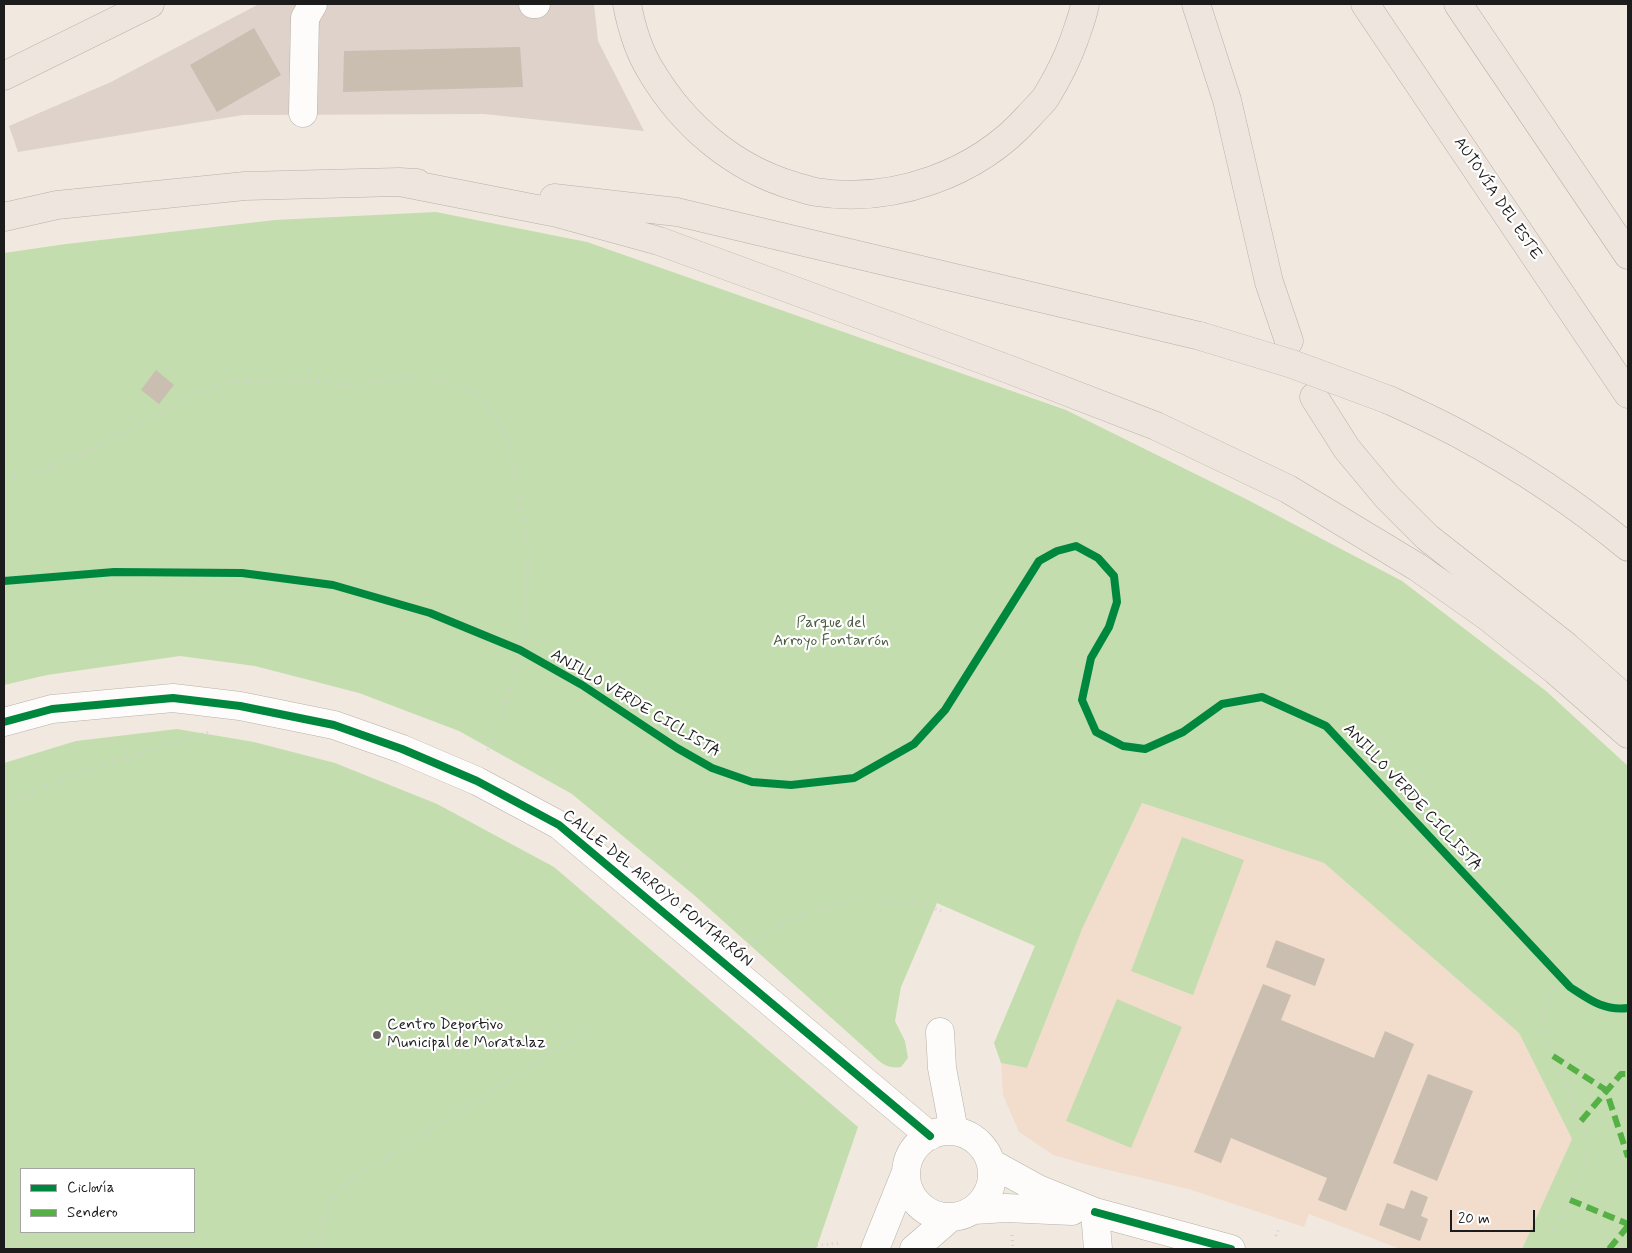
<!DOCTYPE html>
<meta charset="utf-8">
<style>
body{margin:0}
#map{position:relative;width:1632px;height:1253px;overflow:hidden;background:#f1e9df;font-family:Mynerve,sans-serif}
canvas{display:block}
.frame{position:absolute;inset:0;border:5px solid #1c1c1c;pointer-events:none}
.legend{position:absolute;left:20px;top:1168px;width:175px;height:65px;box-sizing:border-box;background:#fff;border:1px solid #a4a4a4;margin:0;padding:6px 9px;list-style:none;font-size:15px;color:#1c1c1c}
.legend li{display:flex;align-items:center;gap:10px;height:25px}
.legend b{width:25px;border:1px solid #a4a4a4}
.scale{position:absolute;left:1450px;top:1210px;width:85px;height:22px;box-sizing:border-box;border:2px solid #1c1c1c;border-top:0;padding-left:6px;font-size:15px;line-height:18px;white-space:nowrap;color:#1c1c1c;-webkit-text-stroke:4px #fff;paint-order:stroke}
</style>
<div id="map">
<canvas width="1632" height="1253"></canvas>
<div class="frame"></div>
<ul class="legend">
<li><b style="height:6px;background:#00873e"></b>Ciclovía</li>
<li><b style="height:6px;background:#55b145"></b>Sendero</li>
</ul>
<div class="scale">20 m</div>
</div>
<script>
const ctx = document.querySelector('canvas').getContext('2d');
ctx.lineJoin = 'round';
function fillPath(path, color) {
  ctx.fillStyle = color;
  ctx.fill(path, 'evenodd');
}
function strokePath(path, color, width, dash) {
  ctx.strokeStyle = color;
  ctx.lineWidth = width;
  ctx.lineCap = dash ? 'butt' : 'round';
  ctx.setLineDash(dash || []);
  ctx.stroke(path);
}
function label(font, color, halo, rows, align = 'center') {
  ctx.font = font + ' Mynerve,sans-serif';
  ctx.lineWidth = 4.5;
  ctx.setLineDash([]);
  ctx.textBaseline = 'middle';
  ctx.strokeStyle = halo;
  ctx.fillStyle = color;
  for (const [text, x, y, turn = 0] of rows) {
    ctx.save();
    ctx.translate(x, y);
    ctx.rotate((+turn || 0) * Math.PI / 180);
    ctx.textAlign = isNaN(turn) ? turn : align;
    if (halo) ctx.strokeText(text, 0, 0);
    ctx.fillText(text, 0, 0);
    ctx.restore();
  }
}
const built = new Path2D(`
 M 1142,803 L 1324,863 L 1519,1033 L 1572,1139 L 1522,1249 L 1400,1249 L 1309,1214 L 1304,1227 L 1188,1189 L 1088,1165 L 1053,1155 L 1019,1132 L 1003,1095 L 1001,1063 L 1027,1068 L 1083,927 Z`);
const industrial = new Path2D(`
 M 259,4 L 594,4 L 598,41 L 644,131 L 484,114 L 243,115 L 18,152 L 9,126 L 111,82 Z`);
const green = new Path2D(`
 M 436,212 L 587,242 L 1066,410 L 1246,499 L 1402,581 L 1546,691 L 1628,766 L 1628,1249 L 1522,1249 L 1572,1139 L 1519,1033 L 1324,863 L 1142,803 L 1083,927 L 1027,1068 L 1001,1063 L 994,1043 L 1035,946 L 937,903 L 901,987 L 895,1021 L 905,1041 L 908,1058 L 901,1067 C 884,1070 877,1058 865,1048 L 694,895 L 572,794 L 459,731 L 359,693 L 255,666 L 180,656 L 47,675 L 4,685 L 4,253 L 66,244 L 275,220 Z
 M 177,729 L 254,742 L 335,763 L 437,804 L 554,867 L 858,1127 L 816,1249 L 4,1249 L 4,763 L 76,741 ZM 194,1169 L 194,1232 L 21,1232 L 21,1169 Z
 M 1182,837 L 1244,860 L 1193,995 L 1131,971 Z
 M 1117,999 L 1182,1027 L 1131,1148 L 1066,1121 Z`);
const building = new Path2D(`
 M 254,28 L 281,75 L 217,112 L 190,65 Z
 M 520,47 L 523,87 L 343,92 L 344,51 Z
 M 156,370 L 174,385 L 159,404 L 141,390 Z
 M 1276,940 L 1325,959 L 1315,986 L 1266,967 Z
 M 1263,984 L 1291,995 L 1281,1020 L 1374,1058 L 1385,1031 L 1414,1044 L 1346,1211 L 1318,1200 L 1327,1178 L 1231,1138 L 1221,1163 L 1194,1152 Z
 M 1428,1074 L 1473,1091 L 1437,1181 L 1393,1163 Z
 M 1411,1190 L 1428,1197 L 1421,1216 L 1428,1219 L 1420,1241 L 1379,1225 L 1387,1203 L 1404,1209 Z`);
const path = new Path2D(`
 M 4,477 L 35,473 L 98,446 L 189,397 L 229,382 L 297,380 L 357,385 L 410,377 L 439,380 L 479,395 L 505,431 L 516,478 L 528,545 L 527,593 L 520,650 L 508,696 L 487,752
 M 4,803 L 115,761 L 209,732
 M 748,946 L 791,918 L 845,900 L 917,902 L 944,912
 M 318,1230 L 340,1187 L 593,1028
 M 1012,1235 L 1013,1249
 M 1276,1236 L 1279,1228
 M 296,1249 L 318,1230 L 325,1249
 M 782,1249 L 840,1243
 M 1546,1249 L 1585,1165 L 1587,1148 L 1585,1131 L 1546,1039 L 1544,1020 L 1547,998 L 1562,979`);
const minor = new Path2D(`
 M 533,4 L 536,4
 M 303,113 L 305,18 L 313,4
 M 4,722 L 52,709 L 173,698 L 240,706 L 334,725 L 402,749 L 477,781 L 559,825 L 930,1136
 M 940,1032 L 942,1068 L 954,1131
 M906 1174a43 43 0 1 1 86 0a43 43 0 1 1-86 0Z
 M 991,1163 L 1038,1189 L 1095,1212 L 1231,1249
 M 974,1210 L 1006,1208 L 1072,1211
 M 1095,1212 L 1098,1249
 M 875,1249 L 906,1172
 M 914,1249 L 951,1217`);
const highway = new Path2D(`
 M 627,4 C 631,25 639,52 651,71 C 683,125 733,168 794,186 C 802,188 809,191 816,192 C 893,204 977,174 1028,117 C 1034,110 1041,104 1046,97 C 1057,79 1067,60 1074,40 C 1078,28 1083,16 1085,4
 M 1196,4 L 1227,100 L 1269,282 L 1289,341
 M 1365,4 L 1628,394
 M 1458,4 L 1628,255
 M 4,76 L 150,4
 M 399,182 L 557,213 L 659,241 L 1008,369 L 1156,426 L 1288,489 L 1417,567 L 1488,617 L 1556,671 L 1628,734
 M 554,198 L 677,212 L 1200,336
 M 4,217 L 57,205 L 245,186 L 399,182 L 417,183
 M 1314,397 L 1347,449 L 1387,497 L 1427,537 L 1566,646 L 1628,701
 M 1389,400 C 1413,411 1437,422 1461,435 C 1520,467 1576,504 1628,547`);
const highwayBridge = new Path2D(`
 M 1200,336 L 1292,364 L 1389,400`);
const quiet = new Path2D(`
 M 1553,1056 L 1606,1090 L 1628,1157
 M 1581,1121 L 1621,1074 L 1628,1074
 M 1570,1200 L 1628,1224
 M 1609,1249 L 1628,1226`);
const cycleway = new Path2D(`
 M 4,581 L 114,572 L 242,573 L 333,585 L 430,613 L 520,650 L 582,685 L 677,748 L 712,768 L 752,782 L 791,785 L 854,778 L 914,744 L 945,710 L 1039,561 L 1057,551 L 1076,546 L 1098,558 L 1114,576 L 1117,602 L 1109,627 L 1091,658 L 1082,700 L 1096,732 L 1123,746 L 1145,749 L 1183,732 L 1222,704 L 1262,697 L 1326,726 L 1570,987 C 1590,1000 1604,1011 1628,1008
 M 4,722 L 52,709 L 173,698 L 240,706 L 334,725 L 402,749 L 477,781 L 559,825 L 930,1136
 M 1095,1212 L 1231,1249`);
const markers = [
 [377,1035,5,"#676460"]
];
const streetNames = [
 ["AUTOVÍA DEL ESTE",1497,199,56],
 ["ANILLO VERDE CICLISTA",635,704,31],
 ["ANILLO VERDE CICLISTA",1412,798,47],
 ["CALLE DEL ARROYO FONTARRÓN",657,889,39]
];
const parkNames = [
 ["Parque del",831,624],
 ["Arroyo Fontarrón",831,642]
];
const poiNames = [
 ["Centro Deportivo",387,1026],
 ["Municipal de Moratalaz",387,1044]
];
fillPath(built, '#f2ddcd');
fillPath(industrial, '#ded2cb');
fillPath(green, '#c3ddae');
fillPath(building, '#c9beb0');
strokePath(minor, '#b6b0aa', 29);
strokePath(highway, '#b6b0aa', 29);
strokePath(path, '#d3d1cf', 3, [1, 4]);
strokePath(minor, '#fdfcfa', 28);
strokePath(highway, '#eee6de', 28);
strokePath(highwayBridge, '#b6b0aa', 29, []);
strokePath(highwayBridge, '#eee6de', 28);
strokePath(quiet, '#55b145', 6, [12, 6]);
strokePath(cycleway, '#00873e', 8);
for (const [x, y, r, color] of markers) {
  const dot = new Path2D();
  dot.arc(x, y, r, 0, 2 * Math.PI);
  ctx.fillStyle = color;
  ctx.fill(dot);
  strokePath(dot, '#fff', 2);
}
label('16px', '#1c1c1c', '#fff', streetNames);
label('16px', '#495c41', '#fff', parkNames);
label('16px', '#1c1c1c', '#fff', poiNames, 'left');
</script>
